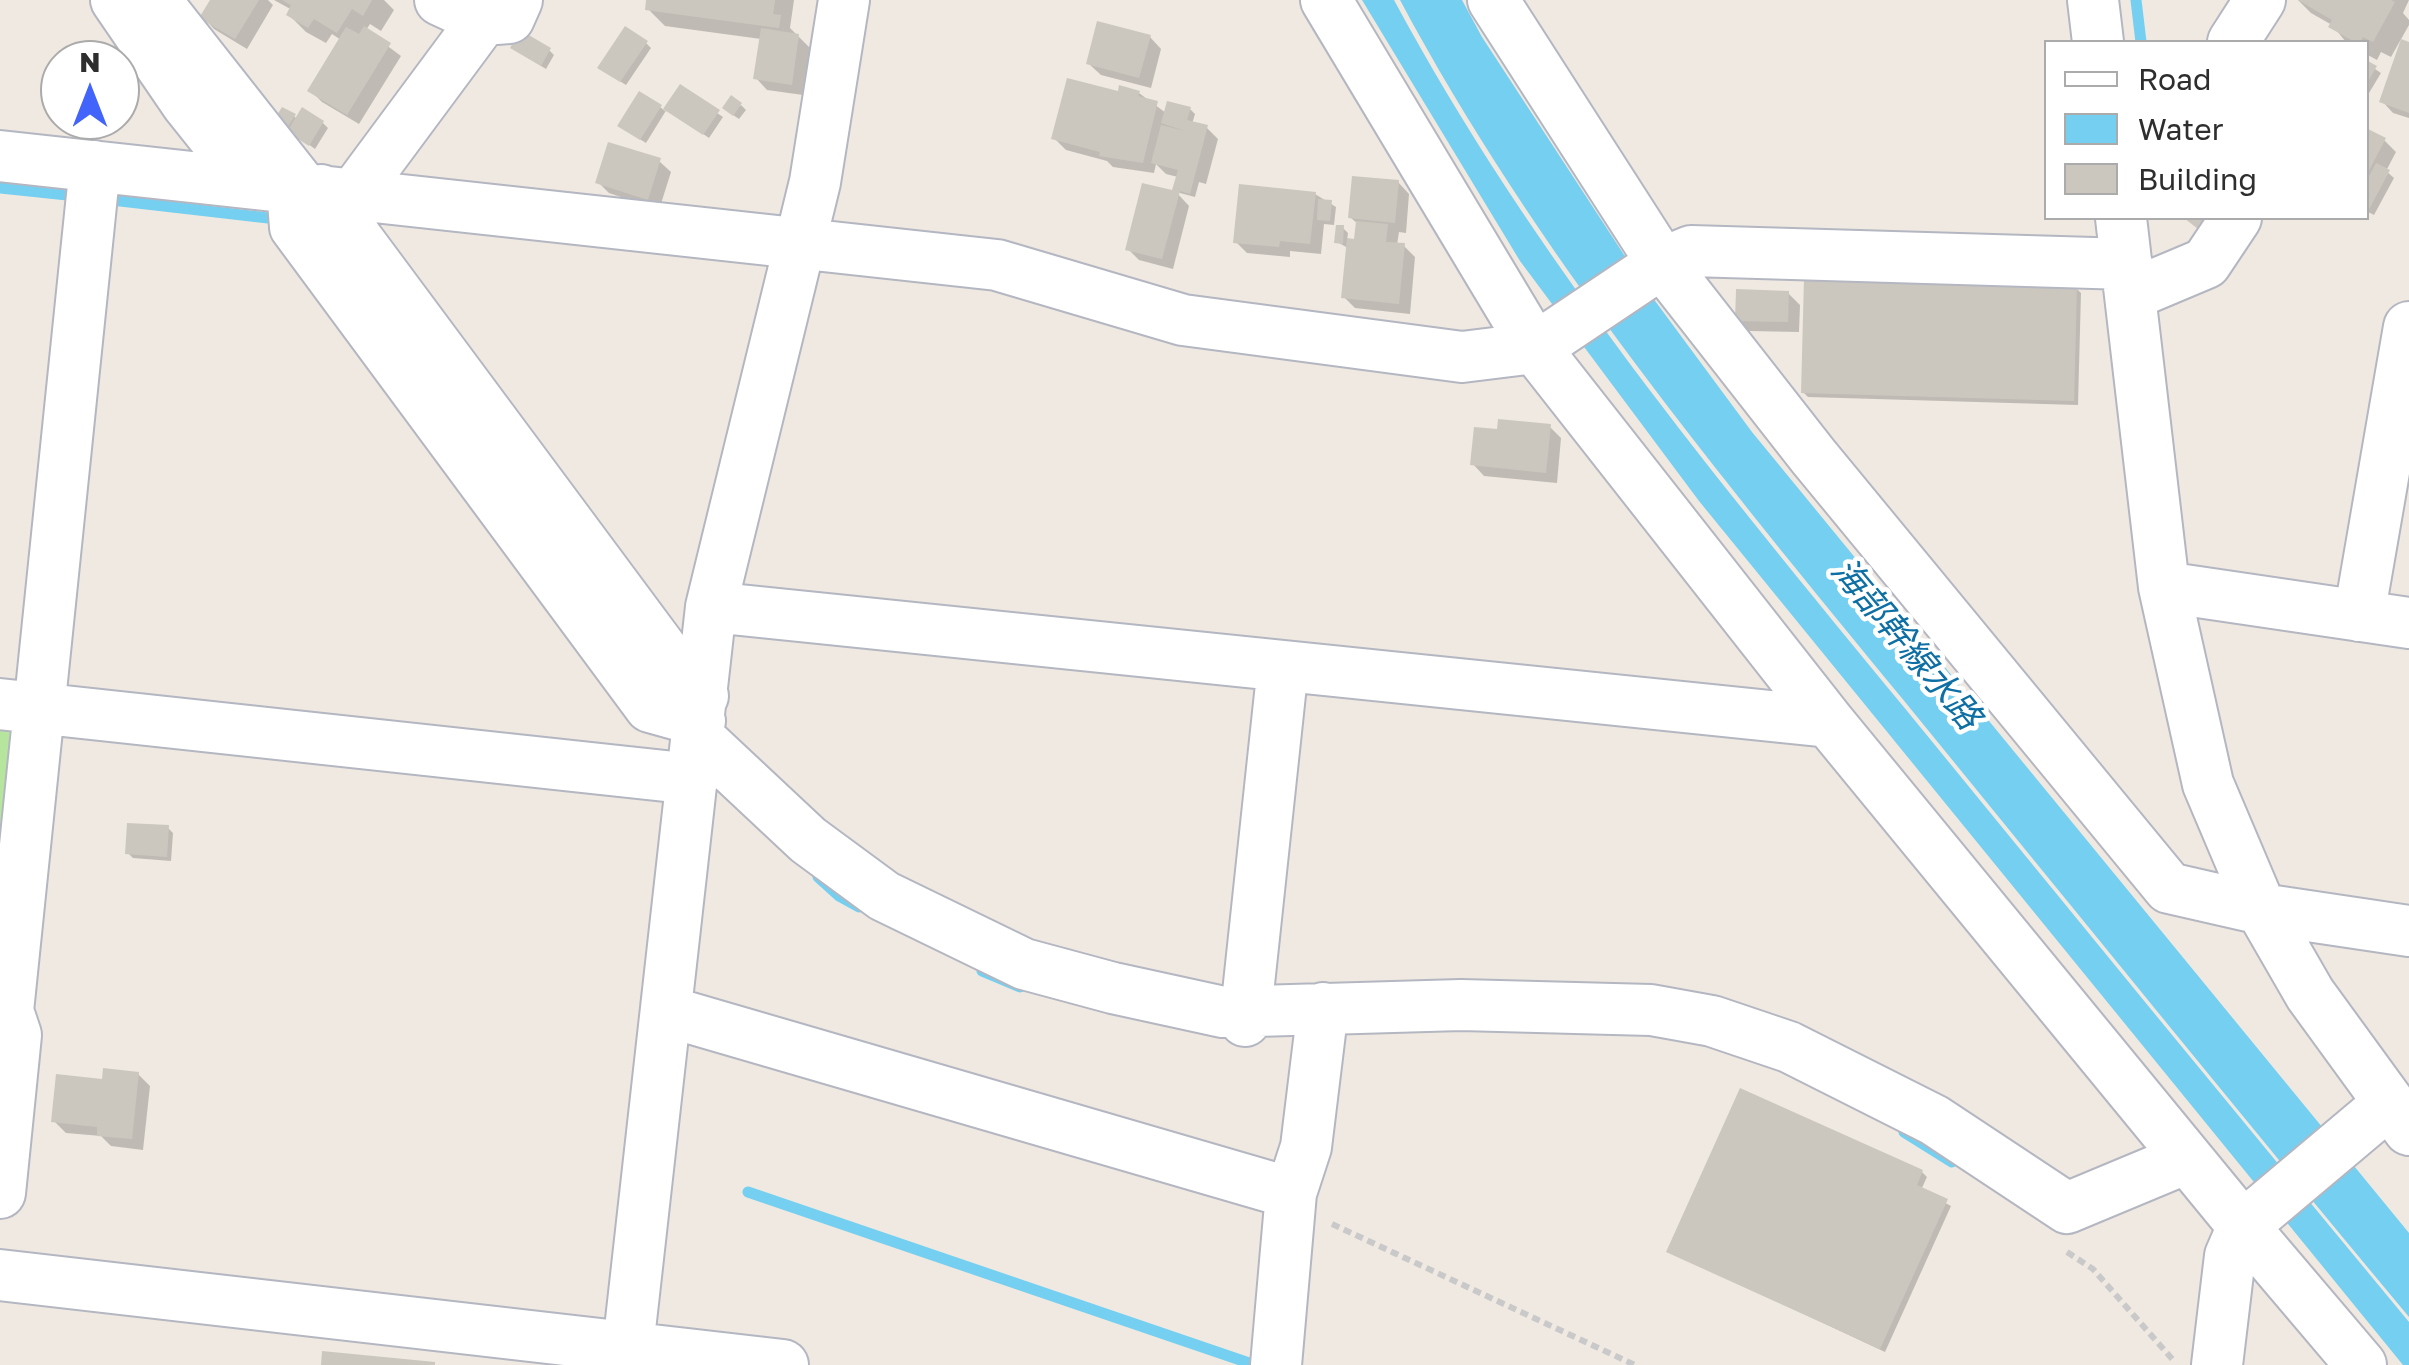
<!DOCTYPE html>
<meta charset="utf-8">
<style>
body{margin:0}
#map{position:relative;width:2409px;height:1365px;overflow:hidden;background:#efe9e1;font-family:"Golos Text",sans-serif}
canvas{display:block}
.legend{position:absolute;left:2044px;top:40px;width:325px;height:180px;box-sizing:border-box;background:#fff;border:2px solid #ababab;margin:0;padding:12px 18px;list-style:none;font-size:30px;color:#2e2e2e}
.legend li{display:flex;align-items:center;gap:20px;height:50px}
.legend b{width:50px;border:2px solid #ababab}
.north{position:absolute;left:40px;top:40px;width:100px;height:100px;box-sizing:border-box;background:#fff;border:2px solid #ababab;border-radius:50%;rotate:0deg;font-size:28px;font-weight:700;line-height:40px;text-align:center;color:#2e2e2e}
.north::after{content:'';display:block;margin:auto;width:35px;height:45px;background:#4264fb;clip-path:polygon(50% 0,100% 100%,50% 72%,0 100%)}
</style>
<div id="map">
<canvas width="2409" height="1365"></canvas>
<ul class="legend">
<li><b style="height:12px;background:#fff"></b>Road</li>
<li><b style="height:28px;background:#75cff0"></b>Water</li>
<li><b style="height:28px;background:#cbc7bf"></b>Building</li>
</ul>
<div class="north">N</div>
</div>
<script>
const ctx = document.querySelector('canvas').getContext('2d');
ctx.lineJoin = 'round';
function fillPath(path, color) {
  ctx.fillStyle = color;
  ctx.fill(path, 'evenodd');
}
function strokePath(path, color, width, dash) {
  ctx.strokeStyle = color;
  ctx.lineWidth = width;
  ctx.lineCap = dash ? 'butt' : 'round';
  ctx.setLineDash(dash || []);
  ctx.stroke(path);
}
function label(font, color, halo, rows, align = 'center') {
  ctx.font = font + ' "Golos Text","Noto Sans JP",sans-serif';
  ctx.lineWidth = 9;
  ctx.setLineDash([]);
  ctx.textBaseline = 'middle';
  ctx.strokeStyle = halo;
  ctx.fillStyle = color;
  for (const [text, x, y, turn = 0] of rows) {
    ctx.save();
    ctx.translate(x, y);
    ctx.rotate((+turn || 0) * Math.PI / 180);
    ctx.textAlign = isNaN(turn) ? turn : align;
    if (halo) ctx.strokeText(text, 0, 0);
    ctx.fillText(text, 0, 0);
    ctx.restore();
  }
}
const green = new Path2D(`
 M 0,716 L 25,729 L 0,983 Z`);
const water = new Path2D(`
 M 1362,0 L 1394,0 C 1532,257 1719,482 1903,706 C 2071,912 2239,1117 2409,1322 L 2409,1365 L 2403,1365 L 1699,501 L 1520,261 Z
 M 1400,0 L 1462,0 L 1482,37 L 1647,290 L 1752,432 L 2409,1233 L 2409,1317 C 2238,1112 2070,904 1901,697 C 1720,476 1535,253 1400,0 Z`);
const shadow = new Path2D(`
 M 213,0 L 268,0 L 273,5 L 247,49 L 214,29 L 203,17 Z
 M 274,0 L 384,0 L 394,10 L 381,31 L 370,24 L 366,30 L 401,56 L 359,124 L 322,102 L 310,90 L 341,40 L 332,34 L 326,43 L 306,32 L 289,15 L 292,10 Z
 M 649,0 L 794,0 L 790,28 L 810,48 L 803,95 L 767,90 L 756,78 L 761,39 L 665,26 L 648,9 Z
 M 2298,0 L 2409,0 L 2403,13 L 2409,20 L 2409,25 L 2391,57 L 2381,52 L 2377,60 L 2366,54 L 2366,42 L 2346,42 L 2332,25 L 2311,13 Z
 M 1150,37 L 1161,49 L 1151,88 L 1101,75 L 1089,64 Z
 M 2400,41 L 2409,44 L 2409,118 L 2393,113 L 2382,101 L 2402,42 Z
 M 646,43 L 651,48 L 626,85 L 605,72 Z
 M 549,50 L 554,55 L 546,69 L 518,52 Z
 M 2366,63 L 2381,73 L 2366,98 Z
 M 680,88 L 723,117 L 709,138 L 667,109 L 646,143 L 625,130 L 660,107 L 665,111 Z
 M 1139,93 L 1166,113 L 1190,109 L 1195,114 L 1192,124 L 1206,127 L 1218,139 L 1206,184 L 1199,182 L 1195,197 L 1180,193 L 1175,188 L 1178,177 L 1166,174 L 1156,164 L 1154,173 L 1113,167 L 1107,161 L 1066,150 L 1054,138 L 1120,94 Z
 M 741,105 L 746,110 L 739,119 L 730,113 Z
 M 294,116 L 298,120 L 323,123 L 328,128 L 315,149 L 282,125 Z
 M 2366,131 L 2385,141 L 2396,152 L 2386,171 L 2394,178 L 2374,215 L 2366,211 Z
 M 659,161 L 671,172 L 659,210 L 609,193 L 598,182 Z
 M 1398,182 L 1409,194 L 1406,233 L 1399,232 L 1397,245 L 1404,246 L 1415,257 L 1410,314 L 1355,308 L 1344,297 L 1348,248 L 1337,242 L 1343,228 L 1348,233 L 1347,241 L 1356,242 L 1358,224 L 1351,218 Z
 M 1178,194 L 1189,206 L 1173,269 L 1139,260 L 1128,249 Z
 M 1315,194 L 1336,207 L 1334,225 L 1324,224 L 1321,254 L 1290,251 L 1290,257 L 1247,253 L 1236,242 Z
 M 2076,288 L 2081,293 L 2078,405 L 1808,397 L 1803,392 Z
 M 1788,293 L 1800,305 L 1799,332 L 1749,331 L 1737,320 Z
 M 1550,427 L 1561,438 L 1557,483 L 1484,476 L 1473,464 L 1500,432 Z
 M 168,828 L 173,833 L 171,861 L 133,858 L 128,853 Z
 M 138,1074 L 150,1086 L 143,1150 L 111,1146 L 101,1136 L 66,1133 L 54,1121 L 105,1081 Z
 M 1922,1172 L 1927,1177 L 1921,1190 L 1951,1206 L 1885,1352 L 1669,1251 Z`);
const stream = new Path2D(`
 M 2136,0 L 2141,42
 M 0,188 L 77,196
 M 103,199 L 268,218
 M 818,877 L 839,896 L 859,907
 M 982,971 L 1020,987
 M 1904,1132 L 1952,1162
 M 748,1192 L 1252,1364`);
const building = new Path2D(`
 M 210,0 L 259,0 L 235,39 L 199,18 Z
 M 282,0 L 372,0 L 363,16 L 352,9 L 337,33 L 314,19 L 308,28 L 286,15 L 291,5 Z
 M 646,0 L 775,0 L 773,14 L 781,15 L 779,28 L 645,10 Z
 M 2298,0 L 2391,0 L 2395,2 L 2373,42 L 2363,37 L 2360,42 L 2355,42 L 2328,27 L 2332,20 Z
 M 1097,21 L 1151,35 L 1139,78 L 1086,64 Z
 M 364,26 L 391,43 L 347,115 L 307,91 L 346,27 L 359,34 Z
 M 625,26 L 648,41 L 620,82 L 597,68 Z
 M 761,28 L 799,34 L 792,85 L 753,79 Z
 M 520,30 L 551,48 L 541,66 L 510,48 Z
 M 2401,39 L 2409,42 L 2409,113 L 2379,102 Z
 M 2366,60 L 2377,66 L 2366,85 Z
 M 1067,78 L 1118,91 L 1119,85 L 1140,91 L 1138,96 L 1158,101 L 1143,163 L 1099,156 L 1100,152 L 1051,139 Z
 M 680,84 L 720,110 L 703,135 L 663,109 Z
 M 639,91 L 662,105 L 640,140 L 617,126 Z
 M 731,95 L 742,103 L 733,116 L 722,108 Z
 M 1167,101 L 1191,107 L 1187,120 L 1208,125 L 1190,194 L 1180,191 L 1162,259 L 1125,250 L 1142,183 L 1172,190 L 1178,170 L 1151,163 L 1161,125 L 1185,131 L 1161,123 Z
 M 282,107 L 296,114 L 287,128 L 274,120 Z
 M 302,107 L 324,121 L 309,146 L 287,132 Z
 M 2366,128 L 2386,138 L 2366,176 Z
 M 608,142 L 661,158 L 648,200 L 595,183 Z
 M 2376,163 L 2390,170 L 2366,215 L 2366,182 Z
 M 1352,176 L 1399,180 L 1395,223 L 1348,218 Z
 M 1239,184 L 1316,192 L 1310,244 L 1280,241 L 1279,247 L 1233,243 Z
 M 1318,199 L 1332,200 L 1330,221 L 1317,220 Z
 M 2184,218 L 2207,218 L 2198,229 Z
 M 1356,221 L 1388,224 L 1386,242 L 1405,243 L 1399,304 L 1341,298 L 1347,238 L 1354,239 Z
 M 1336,225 L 1344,225 L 1343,244 L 1334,243 Z
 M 1804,278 L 2077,286 L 2074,401 L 1801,393 Z
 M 1736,289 L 1789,291 L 1788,322 L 1735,321 Z
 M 1498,419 L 1551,424 L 1546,473 L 1470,465 L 1474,427 L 1497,429 Z
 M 127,823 L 169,825 L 167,857 L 125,854 Z
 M 103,1068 L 139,1072 L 132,1139 L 97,1136 L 97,1127 L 51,1122 L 56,1074 L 102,1079 Z
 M 1740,1088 L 1923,1170 L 1917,1185 L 1948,1199 L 1880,1349 L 1666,1252 Z
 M 322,1351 L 435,1362 L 435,1365 L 321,1365 Z`);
const path = new Path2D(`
 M 1332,1224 L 1635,1365
 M 2067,1252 L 2093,1269 L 2173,1360`);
const minor = new Path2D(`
 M 116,0 L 187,104 L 250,183
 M 155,0 L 303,188
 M 440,0 L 483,20 L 509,18 L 517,0
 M 1326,0 L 1535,348 L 1829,722 L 2243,1226 L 2361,1365
 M 1493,0 L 1662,263 L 1813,456 L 2169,888 L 2261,909 L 2409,931
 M 2093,0 L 2098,42
 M 2233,42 L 2260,0
 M 0,156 L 997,265 L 1183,320 L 1462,357 L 1535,348 L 1662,263 L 1691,251 L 2127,264
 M 292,188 L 295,227 L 650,707 L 700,721
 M 321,190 L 676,668 L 703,696
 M 354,194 L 483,20
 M 2121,218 L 2164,587 L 2208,784 L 2261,909 L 2310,994 L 2409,1130
 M 2130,295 L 2206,263 L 2236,218
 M 2164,587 L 2409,623
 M 711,607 L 1829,722
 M 2359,616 L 2409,327
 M 0,704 L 693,779
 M 698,737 L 808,840 L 884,896 L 1024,964 L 1113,988 L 1223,1012 L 1461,1005 L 1651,1010 L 1712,1021 L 1789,1047 L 1934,1120 L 2067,1208 L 2187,1158
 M 666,1011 L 1291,1193 L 1276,1365
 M 1245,1021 L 1283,666
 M 0,1193 L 16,1035 L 8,1011 L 95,166
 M 1291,1193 L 1306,1147 L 1323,1008
 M 0,1275 L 783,1365
 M 626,1365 L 711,607 L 815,182 L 844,0
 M 2217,1365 L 2230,1256 L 2243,1226 L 2388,1104`);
const waterNames = [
 ["海部幹線水路",1906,644,50]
];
fillPath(green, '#b6e59e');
fillPath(water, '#75cff0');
fillPath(shadow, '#0003');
strokePath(stream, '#75cff0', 11);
fillPath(building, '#cbc7bf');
strokePath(minor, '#b4b7c1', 54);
strokePath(path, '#c9c9c9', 6, [8, 5]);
strokePath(minor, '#fff', 50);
label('italic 35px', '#0d6fa3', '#fff', waterNames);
</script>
